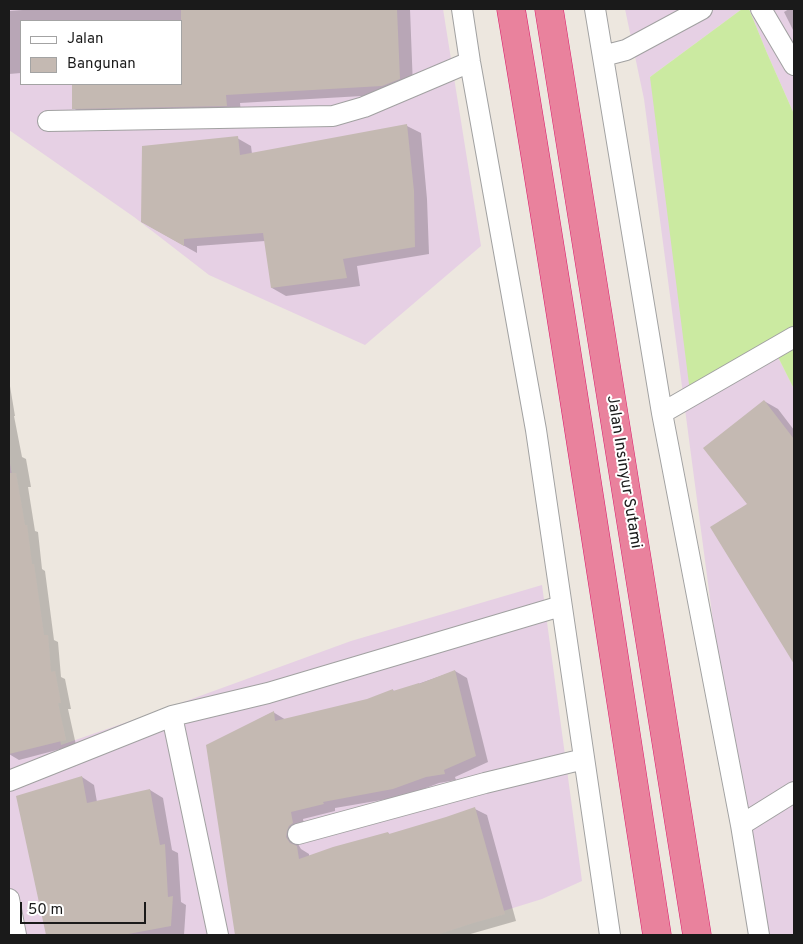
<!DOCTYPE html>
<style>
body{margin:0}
#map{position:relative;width:803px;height:944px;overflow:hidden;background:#ede7df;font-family:Overpass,sans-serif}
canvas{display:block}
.frame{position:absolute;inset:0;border:10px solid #1a1a1a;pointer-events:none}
.legend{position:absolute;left:20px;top:20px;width:162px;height:65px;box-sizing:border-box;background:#fff;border:1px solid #a3a3a3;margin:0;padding:6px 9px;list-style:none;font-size:15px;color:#1a1a1a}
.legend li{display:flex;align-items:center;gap:10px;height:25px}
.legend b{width:25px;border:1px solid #a3a3a3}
.scale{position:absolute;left:20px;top:902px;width:126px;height:22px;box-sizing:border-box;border:2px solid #1a1a1a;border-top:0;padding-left:6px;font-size:15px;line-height:18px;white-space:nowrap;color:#1a1a1a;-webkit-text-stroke:4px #fff;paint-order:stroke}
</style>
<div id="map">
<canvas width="803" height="944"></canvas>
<div class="frame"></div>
<ul class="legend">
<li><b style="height:6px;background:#fff"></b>Jalan</li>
<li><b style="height:14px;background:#c4b9b2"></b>Bangunan</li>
</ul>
<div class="scale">50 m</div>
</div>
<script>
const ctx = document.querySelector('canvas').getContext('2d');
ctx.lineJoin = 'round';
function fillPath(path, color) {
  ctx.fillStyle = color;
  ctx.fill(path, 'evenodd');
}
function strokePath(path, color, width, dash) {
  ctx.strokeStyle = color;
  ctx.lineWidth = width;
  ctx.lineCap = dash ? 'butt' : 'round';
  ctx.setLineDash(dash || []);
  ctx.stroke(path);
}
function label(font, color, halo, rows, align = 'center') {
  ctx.font = font + ' Overpass,sans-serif';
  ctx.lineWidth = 4;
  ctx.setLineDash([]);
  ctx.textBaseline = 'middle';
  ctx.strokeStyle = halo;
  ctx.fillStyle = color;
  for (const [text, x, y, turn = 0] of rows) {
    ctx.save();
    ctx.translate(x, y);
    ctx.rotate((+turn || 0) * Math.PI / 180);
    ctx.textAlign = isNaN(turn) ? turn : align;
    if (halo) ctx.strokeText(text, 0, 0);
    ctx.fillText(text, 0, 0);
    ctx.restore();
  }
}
const industrial = new Path2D(`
 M 9,9 L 443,9 L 481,246 L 365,345 L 209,275 L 134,217 L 9,130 ZM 21,21 L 181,21 L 181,84 L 21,84 Z
 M 625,9 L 742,9 L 650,77 L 774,349 L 794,389 L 794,935 L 762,935 L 713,621 L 644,99 Z
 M 749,9 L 794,9 L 794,114 L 767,53 Z
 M 9,458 L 61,745 L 156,712 L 351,641 L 542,585 L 582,881 L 542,899 L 426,935 L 9,935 Z`);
const grass = new Path2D(`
 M 742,9 L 749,9 L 767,53 L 794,114 L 794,389 L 774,349 L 691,400 L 650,77 Z`);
const shadow = new Path2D(`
 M 36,9 L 410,9 L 413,87 L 397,94 L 240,103 L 241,113 L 87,116 L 73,108 L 73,84 L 181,84 L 181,21 L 21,21 L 21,73 L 9,74 L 9,11 Z
 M 789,9 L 794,9 L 794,32 L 784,12 Z
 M 407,126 L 421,133 L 427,199 L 429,254 L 357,266 L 360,286 L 286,296 L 272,288 L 265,241 L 197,246 L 197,253 L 142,222 L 237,138 L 251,146 L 252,154 Z
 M 9,380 L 15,416 L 14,416 L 22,457 L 26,459 L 31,487 L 28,487 L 35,531 L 38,532 L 42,569 L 45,571 L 54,640 L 58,642 L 61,677 L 65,679 L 71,709 L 68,709 L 76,745 L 19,760 L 9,754 Z
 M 764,401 L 778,409 L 794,430 L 794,662 L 712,528 L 749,504 Z
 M 455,671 L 467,678 L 488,762 L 455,777 L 456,780 L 439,783 L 405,796 L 335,808 L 335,811 L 303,819 L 305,830 L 298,838 L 298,844 L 301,849 L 309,854 L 309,856 L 388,833 L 391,835 L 475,809 L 487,815 L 516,921 L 467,935 L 236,935 L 207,746 L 273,712 L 286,720 L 367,700 L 393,690 L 395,692 Z
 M 82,777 L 94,785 L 97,802 L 150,790 L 163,798 L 172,850 L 178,853 L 181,902 L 186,905 L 184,935 L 47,935 L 17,797 Z`);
const building = new Path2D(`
 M 181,9 L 397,9 L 400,79 L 382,86 L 226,95 L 227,106 L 72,109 L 72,84 L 181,84 Z
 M 407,124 L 414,191 L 415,247 L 343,259 L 347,278 L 271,288 L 263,233 L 184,239 L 184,246 L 141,222 L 142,146 L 238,136 L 240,155 Z
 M 764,400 L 794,439 L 794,664 L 710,527 L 747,504 L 703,448 Z
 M 9,473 L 16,473 L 25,525 L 27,525 L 32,564 L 34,564 L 44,635 L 48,635 L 51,672 L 55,671 L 61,703 L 58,703 L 66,740 L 9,754 Z
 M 455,670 L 476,756 L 444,770 L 445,774 L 426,777 L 393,789 L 323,802 L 324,804 L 291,812 L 293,823 L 289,826 L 287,831 L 286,837 L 290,843 L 297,846 L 299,859 L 333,847 L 388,832 L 389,834 L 446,817 L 475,807 L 505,914 L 473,923 L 436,935 L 235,935 L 206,745 L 274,711 L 275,721 L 367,699 L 393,689 L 393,691 L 419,683 L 419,684 Z
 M 82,776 L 87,803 L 150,789 L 160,845 L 165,844 L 168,897 L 173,896 L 171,926 L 123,935 L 46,935 L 16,796 Z`);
const minor = new Path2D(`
 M 462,9 L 470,62 L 536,430 L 610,935
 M 595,9 L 662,413 L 741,825 L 759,935
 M 761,9 L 794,65
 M 603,56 L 626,50 L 702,9
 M 48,121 L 333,116 L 364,107 L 470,62
 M 662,413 L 794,337
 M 172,716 L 218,935
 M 9,781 L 172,716 L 268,693 L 561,606
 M 741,825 L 794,792
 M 298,834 L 485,783 L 584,759
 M 9,899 L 16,935`);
const highway = new Path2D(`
 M 511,9 C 563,317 609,626 657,935
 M 549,9 L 697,935`);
const streetNames = [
 ["Jalan Insinyur Sutami",623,472,81]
];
fillPath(industrial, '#e6d0e4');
fillPath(grass, '#cbeaa1');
fillPath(shadow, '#0003');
fillPath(building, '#c4b9b2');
strokePath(minor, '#a1a1a1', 22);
strokePath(highway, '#da1d6c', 29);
strokePath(minor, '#fff', 20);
strokePath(highway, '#e9829d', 28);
label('16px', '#1a1a1a', '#fff', streetNames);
</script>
